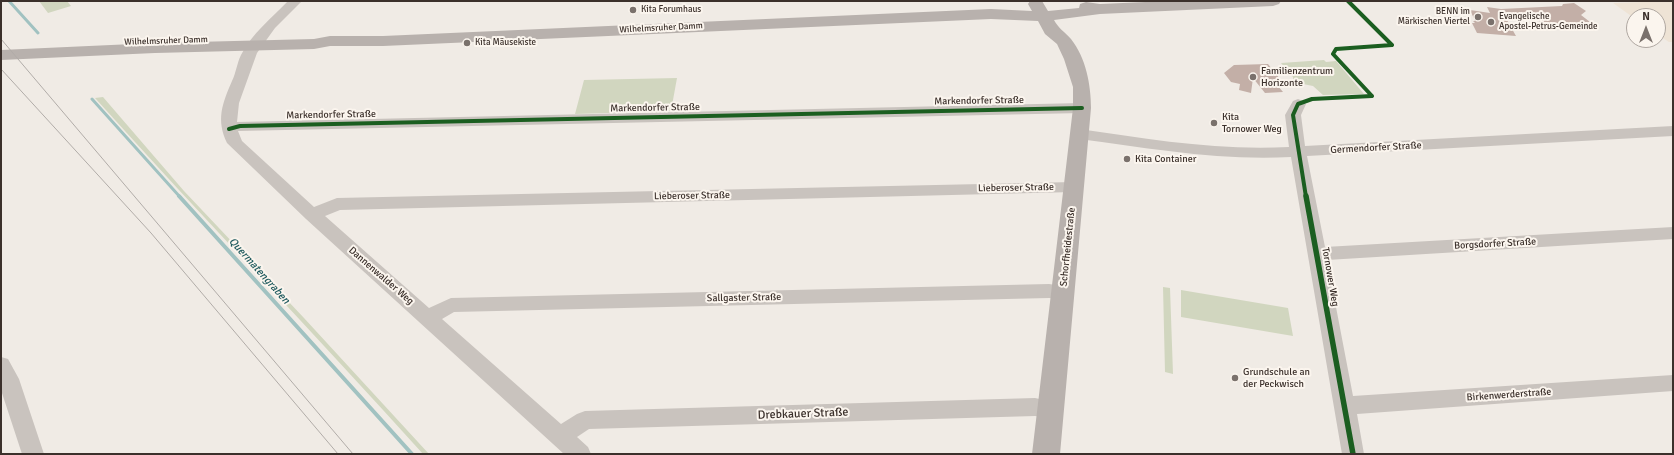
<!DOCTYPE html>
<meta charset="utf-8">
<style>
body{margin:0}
#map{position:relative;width:1674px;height:455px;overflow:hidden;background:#f0ebe5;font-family:Signika,sans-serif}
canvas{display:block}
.frame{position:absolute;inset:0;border:2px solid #3b302b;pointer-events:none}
.north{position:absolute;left:1626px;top:8px;width:40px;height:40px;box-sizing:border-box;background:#fbf5ee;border:1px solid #aea6a0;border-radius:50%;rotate:0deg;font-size:11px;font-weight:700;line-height:16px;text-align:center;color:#3b302b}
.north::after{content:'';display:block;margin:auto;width:14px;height:18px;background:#7a716c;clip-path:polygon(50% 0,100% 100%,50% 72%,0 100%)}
</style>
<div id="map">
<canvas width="1674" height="455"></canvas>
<div class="frame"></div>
<div class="north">N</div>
</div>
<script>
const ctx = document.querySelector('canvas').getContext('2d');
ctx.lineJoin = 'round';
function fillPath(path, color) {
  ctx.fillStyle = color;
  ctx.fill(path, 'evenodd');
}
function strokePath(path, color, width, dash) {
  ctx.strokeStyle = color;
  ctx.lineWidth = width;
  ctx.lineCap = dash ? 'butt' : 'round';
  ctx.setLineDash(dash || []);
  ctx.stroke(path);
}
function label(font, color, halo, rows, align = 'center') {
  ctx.font = font + ' Signika,sans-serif';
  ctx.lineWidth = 4;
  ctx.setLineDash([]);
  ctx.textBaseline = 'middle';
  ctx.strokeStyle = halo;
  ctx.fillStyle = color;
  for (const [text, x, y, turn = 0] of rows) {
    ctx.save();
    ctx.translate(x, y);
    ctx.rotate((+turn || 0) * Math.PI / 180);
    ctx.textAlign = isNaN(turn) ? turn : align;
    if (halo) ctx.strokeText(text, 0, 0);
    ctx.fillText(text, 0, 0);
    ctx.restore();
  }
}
const green = new Path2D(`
 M 39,1 L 67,1 L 71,6 L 48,13 Z
 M 1324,60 L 1326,62 L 1336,61 L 1364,94 L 1323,95 L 1313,86 L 1293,82 L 1293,77 L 1281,63 Z
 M 677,78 L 671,111 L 575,114 L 584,80 Z
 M 103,97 L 184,191 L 304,318 L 429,454 L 423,454 C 315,334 203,218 95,98 Z
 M 1163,287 L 1170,288 L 1173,374 L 1165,372 Z
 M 1181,290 L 1288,308 L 1293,336 L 1181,317 Z`);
const plaza = new Path2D(`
 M 1673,1 L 1673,42 L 1669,42 L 1658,35 L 1658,16 L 1634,16 L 1634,18 L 1613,3 Z`);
const streamFar1 = new Path2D(`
 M 9,1 L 38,33
 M 92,99 L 180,197`);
const stream = new Path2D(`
 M 179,196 L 412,454`);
const building = new Path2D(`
 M 1574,3 L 1586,11 L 1581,15 L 1590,22 L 1543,24 L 1534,17 L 1503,13 L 1516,36 L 1477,33 L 1472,23 L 1475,23 L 1473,21 L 1475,21 L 1470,10 L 1490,13 L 1487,7 L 1501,9 L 1562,6 L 1563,4 Z
 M 1268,64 L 1280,79 L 1273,80 L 1283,92 L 1265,93 L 1253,78 L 1251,93 L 1239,90 L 1240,84 L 1231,82 L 1224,73 L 1234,65 Z`);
const minor = new Path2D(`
 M 288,1 L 302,1 L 275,28 L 257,53 L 239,103 L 237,122 L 1082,103 L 1087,105 L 1090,108 L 1087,111 L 1082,113 L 238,131 L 242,141 L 314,207 L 337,198 L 1074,182 L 1080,183 L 1083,187 L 1080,191 L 1074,192 L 340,210 L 325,216 L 429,308 L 451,298 L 1049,284 L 1070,287 L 1073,292 L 1070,297 L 1063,299 L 1049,298 L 454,312 L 442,319 L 561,424 L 577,414 L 585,411 L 1035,398 L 1058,403 L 1061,409 L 1058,415 L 1050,418 L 1035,416 L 589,429 L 577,437 L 588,447 L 591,454 L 564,454 L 306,219 L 227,143 C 216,120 222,104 232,81 C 236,73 237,63 241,55 C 252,33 272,18 288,1 Z
 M 1298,99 L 1303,101 L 1306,104 L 1301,115 L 1305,146 L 1673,126 L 1673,136 L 1307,156 L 1325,247 L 1673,227 L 1673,239 L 1327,260 L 1353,396 L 1673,375 L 1673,391 L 1357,414 L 1364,454 L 1342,454 L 1291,157 C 1219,161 1149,148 1079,139 L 1073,137 L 1071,134 L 1073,131 L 1079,129 C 1149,139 1218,151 1289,147 L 1285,115 L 1293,101 Z
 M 1,357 L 8,359 L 19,379 L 44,454 L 22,454 L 1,390 Z`);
const major = new Path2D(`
 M 1030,1 L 1042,1 L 1048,11 L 1079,8 L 1080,4 L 1086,2 L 1100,4 L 1168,1 L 1281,1 L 1279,4 L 1273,6 L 1100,14 L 1054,20 C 1058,28 1065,32 1071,39 C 1086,58 1091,85 1091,108 L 1060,454 L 1032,454 L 1073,108 L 1073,87 L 1064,59 L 1057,44 L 1045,34 L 1038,21 L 991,19 L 383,46 L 330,46 L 314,49 L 155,53 L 1,60 L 1,50 L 155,43 L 314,39 L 330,36 L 383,36 L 991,9 L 1032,11 L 1028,4 Z`);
const tram = new Path2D(`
 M 1,39 L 353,454
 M 1,69 L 151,233 L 338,454`);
const cyclewayFar1 = new Path2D(`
 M 1348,1 L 1392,45
 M 1372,96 L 1333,54 L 1336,49 L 1392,45
 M 229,129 L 240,126 L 1082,108
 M 1306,197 L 1293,115 L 1298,104 L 1312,99 L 1372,96`);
const cycleway = new Path2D(`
 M 1306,196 L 1353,454`);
const markers = [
 [633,10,4,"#7a716c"],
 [1478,17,4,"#7a716c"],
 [1491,22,4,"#7a716c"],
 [467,43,4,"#7a716c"],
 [1253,77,4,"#7a716c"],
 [1214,123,4,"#7a716c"],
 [1127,159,4,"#7a716c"],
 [1235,378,4,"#7a716c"]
];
const farPoinames = [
 ["Kita Forumhaus",641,10],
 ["BENN im",1470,12,"right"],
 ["Märkischen Viertel",1470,22,"right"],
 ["Evangelische",1499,17],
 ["Apostel-Petrus-Gemeinde",1499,27],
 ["Kita Mäusekiste",475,43]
];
const farStreetnames = [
 ["Wilhelmsruher Damm",661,28,-3],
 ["Wilhelmsruher Damm",166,41,-2]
];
const poiNames = [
 ["Familienzentrum",1261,71],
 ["Horizonte",1261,83],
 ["Kita",1222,117],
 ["Tornower Weg",1222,129],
 ["Kita Container",1135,159],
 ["Grundschule an",1243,372],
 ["der Peckwisch",1243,384]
];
const streetNames = [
 ["Markendorfer Straße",979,101,-1],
 ["Markendorfer Straße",655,108,-1],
 ["Markendorfer Straße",331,115,-1],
 ["Germendorfer Straße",1376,148,-3],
 ["Lieberoser Straße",1016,188,-1],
 ["Lieberoser Straße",692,196,-1],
 ["Borgsdorfer Straße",1495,244,-3],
 ["Schorfheidestraße",1068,247,-84],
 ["Dannenwalder Weg",381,276,41],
 ["Tornower Weg",1330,277,80],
 ["Sallgaster Straße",744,298,-1],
 ["Birkenwerderstraße",1509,395,-4]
];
const waterNames = [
 ["Quermatengraben",259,271,48]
];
const nearStreetnames = [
 ["Drebkauer Straße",803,414,-2]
];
fillPath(green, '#d1d6bf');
fillPath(plaza, '#eee3d5');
strokePath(streamFar1, '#a1c2c1', 3);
strokePath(stream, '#a1c2c1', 4);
fillPath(building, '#c3afa7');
fillPath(minor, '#c9c3be');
fillPath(major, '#b8b1ad');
strokePath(tram, '#b1aca8', 1);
strokePath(cyclewayFar1, '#1b5e20', 4);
strokePath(cycleway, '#1b5e20', 5.5);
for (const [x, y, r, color] of markers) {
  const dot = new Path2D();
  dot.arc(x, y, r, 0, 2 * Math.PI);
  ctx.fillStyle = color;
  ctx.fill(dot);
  strokePath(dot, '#fbf5ee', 1.5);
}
label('9px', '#3b302b', '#fbf5ee', farPoinames, 'left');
label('9px', '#3b302b', '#fbf5ee', farStreetnames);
label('10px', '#3b302b', '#fbf5ee', poiNames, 'left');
label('10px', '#3b302b', '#fbf5ee', streetNames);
label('italic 11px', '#1f5a5e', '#fbf5ee', waterNames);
label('12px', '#3b302b', '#fbf5ee', nearStreetnames);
</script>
